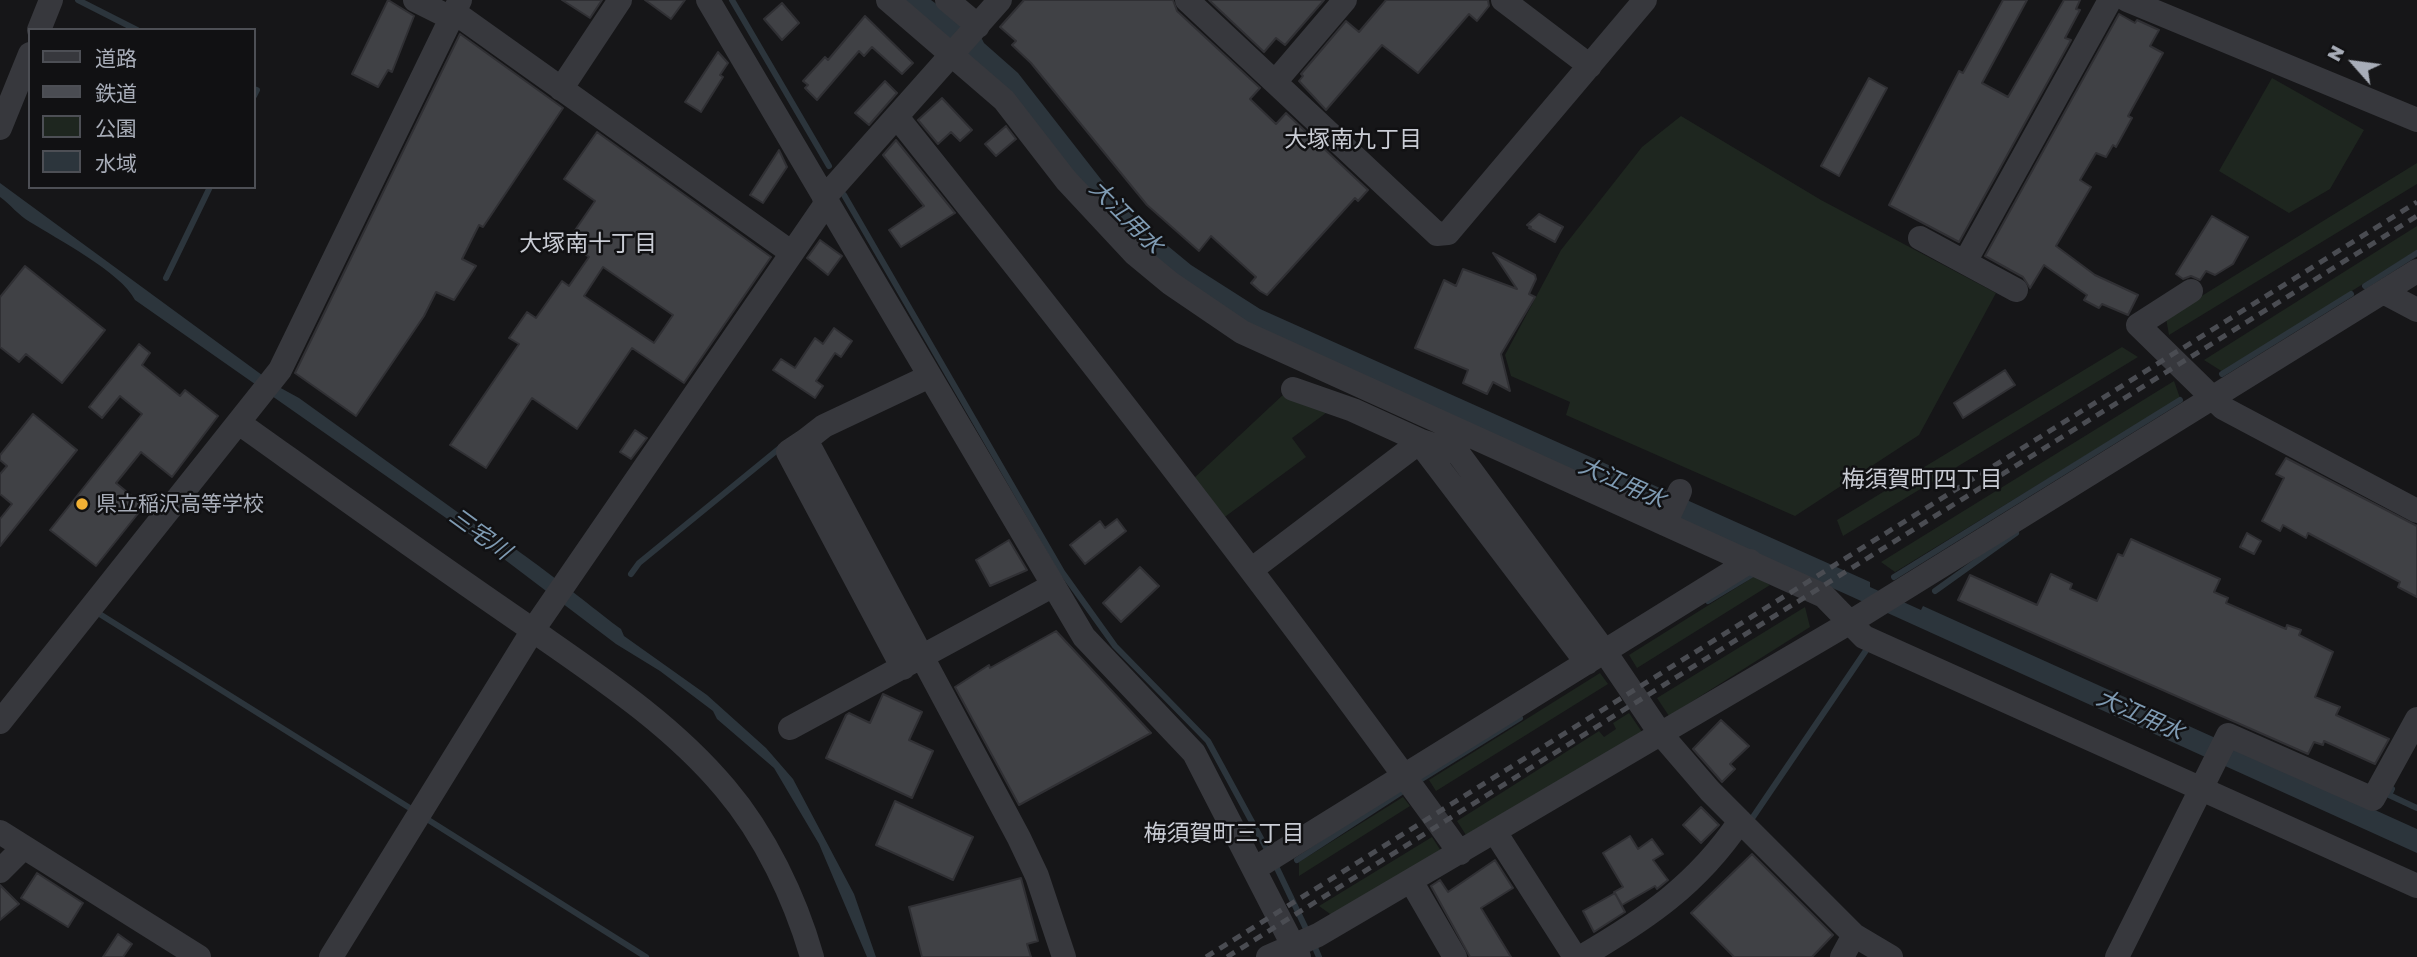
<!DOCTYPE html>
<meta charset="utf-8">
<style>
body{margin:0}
#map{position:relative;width:2417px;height:957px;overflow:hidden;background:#161618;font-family:"Golos Text","Noto Sans JP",sans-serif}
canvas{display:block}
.legend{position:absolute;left:28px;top:28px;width:228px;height:161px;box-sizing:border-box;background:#111113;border:2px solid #4d4f55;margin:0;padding:9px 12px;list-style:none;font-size:21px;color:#a8adb8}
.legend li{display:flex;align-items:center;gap:14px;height:35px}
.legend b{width:35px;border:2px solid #4d4f55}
.north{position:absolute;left:2319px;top:28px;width:70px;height:70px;-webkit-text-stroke:5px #111113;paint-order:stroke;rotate:298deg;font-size:19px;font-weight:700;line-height:28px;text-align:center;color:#a8adb8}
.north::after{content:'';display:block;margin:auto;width:24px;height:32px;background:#a8adb8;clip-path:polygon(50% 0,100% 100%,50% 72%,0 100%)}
</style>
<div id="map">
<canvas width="2417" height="957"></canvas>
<ul class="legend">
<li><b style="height:9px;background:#37383d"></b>道路</li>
<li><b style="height:9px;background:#4a4c52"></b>鉄道</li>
<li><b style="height:19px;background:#1e261f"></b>公園</li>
<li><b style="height:19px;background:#2c353c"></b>水域</li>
</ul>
<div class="north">N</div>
</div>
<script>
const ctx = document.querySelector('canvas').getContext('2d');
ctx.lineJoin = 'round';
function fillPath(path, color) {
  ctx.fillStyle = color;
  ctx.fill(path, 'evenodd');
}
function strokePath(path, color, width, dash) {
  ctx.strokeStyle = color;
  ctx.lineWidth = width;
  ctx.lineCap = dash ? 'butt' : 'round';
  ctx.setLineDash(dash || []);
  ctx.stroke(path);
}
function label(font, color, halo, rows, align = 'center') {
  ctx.font = font + ' "Golos Text","Noto Sans JP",sans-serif';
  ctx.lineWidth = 5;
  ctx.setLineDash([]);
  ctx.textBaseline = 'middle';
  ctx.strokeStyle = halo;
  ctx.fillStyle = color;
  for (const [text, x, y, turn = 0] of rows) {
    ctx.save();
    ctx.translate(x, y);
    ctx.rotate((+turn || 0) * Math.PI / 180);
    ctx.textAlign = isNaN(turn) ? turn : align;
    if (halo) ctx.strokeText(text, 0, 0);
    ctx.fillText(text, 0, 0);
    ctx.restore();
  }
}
const green = new Path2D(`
 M 2272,78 L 2364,130 L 2330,189 L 2289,213 L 2219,171 Z
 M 1681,116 L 1821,200 L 1996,293 L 1919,435 L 1795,516 L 1566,415 L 1570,402 L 1511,376 L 1505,355 L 1561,250 L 1642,147 Z
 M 2417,163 L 2417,184 L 2169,335 L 2166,318 Z
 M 2417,226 L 2417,250 L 2223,372 L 2204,360 Z
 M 2122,347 L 2138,357 L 1843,536 L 1837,520 Z
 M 2174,381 L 2180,398 L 1895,572 L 1881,562 Z
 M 1285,393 L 1330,410 L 1292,438 L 1306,457 L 1222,519 L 1192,480 Z
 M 1755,576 L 1770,585 L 1637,668 L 1629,655 Z
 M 1805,607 L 1810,627 L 1669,716 L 1657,698 Z
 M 1600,673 L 1608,684 L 1436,791 L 1429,780 Z
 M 1629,713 L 1642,732 L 1466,835 L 1457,821 L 1599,731 L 1604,737 L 1616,729 L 1613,723 Z
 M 1403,797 L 1410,806 L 1299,876 L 1299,862 Z
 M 1432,837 L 1441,851 L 1333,916 L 1319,906 Z`);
const water = new Path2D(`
 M 901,0 L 931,0 L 981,37 L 984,43 L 1018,73 L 1114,196 L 1140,223 L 1191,265 L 1260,309 L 1870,582 L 1870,587 L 1921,610 L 1923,606 L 2417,829 L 2417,853 L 1817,581 L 1262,338 L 1174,281 Z
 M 0,183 L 277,386 L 299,398 L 481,529 C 498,531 599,613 621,629 L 624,636 L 707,695 L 766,748 L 793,779 L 854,894 L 876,957 L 867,957 L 819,844 L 774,768 L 717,719 L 713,711 L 660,671 L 616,644 L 496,553 L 135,300 C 121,272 57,239 30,222 C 18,215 11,205 0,197 Z`);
const stream = new Path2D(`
 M 78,0 L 137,30
 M 732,0 L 829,166
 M 254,89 L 257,90 L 254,96
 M 844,195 L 1062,572 L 1115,646 L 1208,741 L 1270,855
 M 166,278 L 210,187
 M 2365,286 L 2417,253
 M 2222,374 L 2351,294
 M 631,574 L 639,563 L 781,447
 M 1894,577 L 2180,400
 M 1935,591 L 2016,533
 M 1708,601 L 1753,574
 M 98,613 L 413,810
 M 1420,780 L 1520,718
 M 2392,789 L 2389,795 L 2417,808
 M 1753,817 L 1867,649
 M 430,821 L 646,957
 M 1297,860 L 1403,791
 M 1275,864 L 1308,933
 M 1313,943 L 1319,957`);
const building = new Path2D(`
 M 388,0 L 414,16 L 392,72 L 388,70 L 378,87 L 352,74 Z
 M 562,0 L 602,0 L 590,18 Z
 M 645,0 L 685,0 L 671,19 Z
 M 1024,0 L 1173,0 L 1177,11 L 1260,88 L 1250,99 L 1276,124 L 1286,113 L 1368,190 L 1358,201 L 1355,198 L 1267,295 L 1260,291 L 1251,283 L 1256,277 L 1211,236 L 1199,251 L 1147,205 L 1031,63 L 1012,45 L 1016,41 L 1000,27 Z
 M 1209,0 L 1324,0 L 1285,45 L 1276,38 L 1264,52 Z
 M 1386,0 L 1488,0 L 1489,6 L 1477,21 L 1469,14 L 1418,73 L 1382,45 L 1326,110 L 1299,81 L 1303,76 L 1301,74 L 1346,21 L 1359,32 Z
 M 2003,0 L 2027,0 L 1982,83 L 2008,97 L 2064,0 L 2080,0 L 2076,9 L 2080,10 L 2065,38 L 2071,40 L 1959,242 L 1889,205 L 1959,71 L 1963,73 Z
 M 782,3 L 799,23 L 782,40 L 764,19 Z
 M 2119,14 L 2135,23 L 2137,20 L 2159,30 L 2150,46 L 2163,53 L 2128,116 L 2132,118 L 2116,147 L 2113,145 L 2106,157 L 2096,153 L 2080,180 L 2091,187 L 2056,246 L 2095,275 L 2138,295 L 2128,315 L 2102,304 L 2099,308 L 2084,300 L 2087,295 L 2044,265 L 2030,288 L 2023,277 L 1985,256 Z
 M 865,16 L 913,63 L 902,74 L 872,47 L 864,56 L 859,51 L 817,100 L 805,88 L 808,85 L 803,81 L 825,57 L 828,60 Z
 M 460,34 L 563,108 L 483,227 L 479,225 L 462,259 L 476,266 L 454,300 L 436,292 L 424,316 L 356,416 L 295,373 Z
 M 718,52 L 728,63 L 720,75 L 723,77 L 701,112 L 685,102 Z
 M 1869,78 L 1887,88 L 1839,176 L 1821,166 Z
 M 885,81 L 897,93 L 869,125 L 855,113 Z
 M 942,98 L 972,130 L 960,141 L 951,132 L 938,144 L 918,120 Z
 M 1006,126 L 1016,139 L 996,156 L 985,144 Z
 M 597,132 L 771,257 L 684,383 L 632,348 L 577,429 L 532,398 L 486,468 L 450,445 L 519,344 L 509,338 L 527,312 L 536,318 L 562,281 L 569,286 L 589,257 L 567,242 L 595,201 L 564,179 ZM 603,267 L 673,315 L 654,343 L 584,296 Z
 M 896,140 L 955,213 L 901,247 L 889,230 L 924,206 L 883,155 Z
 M 779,150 L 787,167 L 763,203 L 750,195 Z
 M 1539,214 L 1563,227 L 1555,242 L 1529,228 L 1531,227 L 1527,225 Z
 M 2212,216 L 2248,237 L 2233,264 L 2215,275 L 2206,271 L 2200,280 L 2191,276 L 2183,279 L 2176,274 Z
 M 820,240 L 842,256 L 828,275 L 807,258 Z
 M 1493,253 L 1535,275 L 1536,279 L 1529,294 L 1535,297 L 1501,354 L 1510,391 L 1493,382 L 1487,394 L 1463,383 L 1468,370 L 1415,348 L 1444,280 L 1456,286 L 1463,269 L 1517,289 Z
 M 25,266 L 105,330 L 62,383 L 26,354 L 19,362 L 0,347 L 0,297 Z
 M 834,328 L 852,341 L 841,357 L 835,353 L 816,381 L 823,386 L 815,398 L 773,370 L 781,359 L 795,368 L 815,338 L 823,344 Z
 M 139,344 L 150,353 L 142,365 L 180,396 L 185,390 L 218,416 L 172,477 L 141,452 L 116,483 L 144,506 L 96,566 L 50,530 L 142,414 L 120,396 L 102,418 L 89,407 Z
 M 2005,370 L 2015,385 L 1963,418 L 1954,403 Z
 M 33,414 L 77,450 L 0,546 L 0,519 L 12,504 L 0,494 L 0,474 L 7,466 L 0,460 L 0,455 Z
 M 635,430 L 647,438 L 631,459 L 620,452 Z
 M 2286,458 L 2417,526 L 2417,597 L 2398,587 L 2400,582 L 2308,533 L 2306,538 L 2283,525 L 2280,531 L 2262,521 L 2284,478 L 2276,474 Z
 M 1117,519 L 1126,531 L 1085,564 L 1070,545 L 1100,521 L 1105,528 Z
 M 2247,533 L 2261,541 L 2254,554 L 2240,547 Z
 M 2131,539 L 2220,579 L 2214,592 L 2228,598 L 2226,603 L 2286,629 L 2287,625 L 2301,630 L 2299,635 L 2333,652 L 2315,697 L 2340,707 L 2336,715 L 2389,739 L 2375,764 L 2324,741 L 2323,745 L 2314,742 L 2308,754 L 1958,600 L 1970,575 L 2037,605 L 2051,574 L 2072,584 L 2070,589 L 2097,601 L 2118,554 L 2123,556 Z
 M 1009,540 L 1027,570 L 990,586 L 976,560 Z
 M 1140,567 L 1159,586 L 1121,622 L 1103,603 Z
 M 1056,631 L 1151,733 L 1019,805 L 955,687 L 989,665 L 990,668 Z
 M 883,694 L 922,712 L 909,740 L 933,751 L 912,798 L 826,758 L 846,715 L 849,713 L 870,723 Z
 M 1721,720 L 1749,746 L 1730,764 L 1735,769 L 1722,782 L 1693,749 Z
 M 895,801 L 973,837 L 953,880 L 876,845 Z
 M 1701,807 L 1719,825 L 1701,843 L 1683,825 Z
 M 1630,836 L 1638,849 L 1652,839 L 1663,854 L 1653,860 L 1668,880 L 1657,889 L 1655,886 L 1622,905 L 1614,892 L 1623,887 L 1603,853 Z
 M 1752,854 L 1833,935 L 1812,957 L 1734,957 L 1691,913 Z
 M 1495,860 L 1513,888 L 1481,908 L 1511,957 L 1470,957 L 1431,886 L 1440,880 L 1448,892 Z
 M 37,873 L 83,903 L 68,927 L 21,898 Z
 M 1021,878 L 1038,941 L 1027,944 L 1031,957 L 922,957 L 909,907 Z
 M 0,885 L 19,904 L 0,920 Z
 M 1615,893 L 1625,912 L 1594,932 L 1583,911 Z
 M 118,934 L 132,944 L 123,957 L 103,957 Z`);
const minor = new Path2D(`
 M 415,0 L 451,18
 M 708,0 L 1084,637 L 1194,753 L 1299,957
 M 888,0 L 1004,100 L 1066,180 L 1135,254 L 1170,283 L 1242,332 L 1824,596 L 1864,637 L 2417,886
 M 947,0 L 978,26
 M 1187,0 L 1437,234 L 1448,233 L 1645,0
 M 1503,0 L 1590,66
 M 2127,0 L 2417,120
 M 454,12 L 792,253
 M 39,30 L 51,0
 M 1275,82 L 1345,0
 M 561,89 L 620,0
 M 897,117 C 1090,358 1280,602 1460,853
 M 0,128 L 30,54
 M 824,198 L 1000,0
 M 1920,238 L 2016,290
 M 1965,262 L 2110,0
 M 2191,291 L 2138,325 L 2223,408 L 2417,511
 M 2383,292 L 2417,310
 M 930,376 L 824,426 L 806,440 L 1019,838 L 1037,876 L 1064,957
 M 1293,389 L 1353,410 L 1421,441
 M 239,423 C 333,490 426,557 521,622 C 592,672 669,721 725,788 C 765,835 795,898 812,957
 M 806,440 L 788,452 L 903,668
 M 1419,442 L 1587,663
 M 1665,524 L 1680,491
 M 1251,570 L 1421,441 L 1458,453 L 1605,652 L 1660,733 L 1710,791 L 1854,935 L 1891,957
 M 0,722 L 280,370 L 460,0
 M 790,728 L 1052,586
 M 0,832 L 199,957
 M 1495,832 L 1575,957
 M 1254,869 L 1750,561
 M 0,871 L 24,847
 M 1411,881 L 1455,957
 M 331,957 L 533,630 L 827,202
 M 1268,957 L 1318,935 L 1849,623 L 2417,271
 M 1581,957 C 1646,919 1697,885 1740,821
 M 1842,957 L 1854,935
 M 2117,957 L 2228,735 L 2373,799 L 2417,719`);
const rail = new Path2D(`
 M 1206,957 L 2417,202
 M 1227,957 L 2417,216`);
const markers = [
 [82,504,7,"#f2b134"]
];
const poiNames = [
 ["県立稲沢高等学校",96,504]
];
const neighbourhoodNames = [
 ["大塚南九丁目",1353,140],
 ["大塚南十丁目",588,244],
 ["梅須賀町四丁目",1922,480],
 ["梅須賀町三丁目",1224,834]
];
const waterNames = [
 ["大江用水",1126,217,45],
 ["大江用水",1622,483,24],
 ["三宅川",480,534,36],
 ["大江用水",2140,715,24]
];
fillPath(green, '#1e261f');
fillPath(water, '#2c353c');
strokePath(stream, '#2c353c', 6);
fillPath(building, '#404145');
strokePath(building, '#303034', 2);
strokePath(minor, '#37383d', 24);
strokePath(rail, '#4a4c52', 5, [9, 7]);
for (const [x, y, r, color] of markers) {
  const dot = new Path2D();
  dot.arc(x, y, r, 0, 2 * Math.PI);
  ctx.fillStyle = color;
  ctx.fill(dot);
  strokePath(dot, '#111113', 2.5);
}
label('21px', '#a8adb8', '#111113', poiNames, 'left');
label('23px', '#c9ccd4', '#111113', neighbourhoodNames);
label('italic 23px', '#7f9bb3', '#111113', waterNames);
</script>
